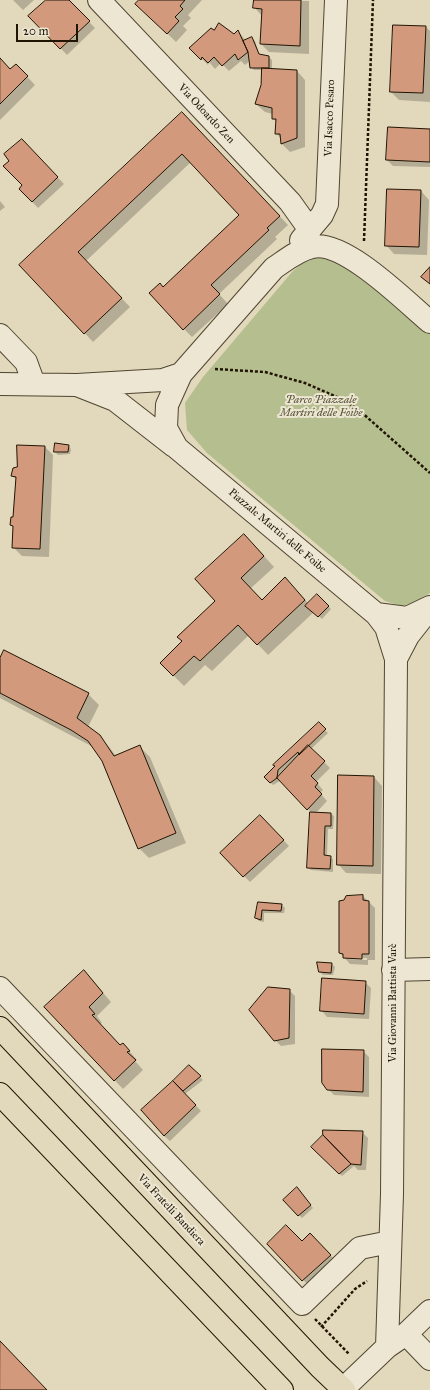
<!DOCTYPE html>
<meta charset="utf-8">
<style>
body{margin:0}
#map{position:relative;width:430px;height:1390px;overflow:hidden;background:#e2d8bb;font-family:"IM FELL Great Primer",serif}
canvas{display:block}
.scale{position:absolute;left:16px;top:24px;width:62px;height:18px;box-sizing:border-box;border:2px solid #201403;border-top:0;padding-left:5px;font-size:12px;line-height:14px;white-space:nowrap;color:#201403;-webkit-text-stroke:3px #ece6d3;paint-order:stroke}
</style>
<div id="map">
<canvas width="430" height="1390"></canvas>
<div class="scale">20 m</div>
</div>
<script>
const ctx = document.querySelector('canvas').getContext('2d');
ctx.lineJoin = 'round';
function fillPath(path, color) {
  ctx.fillStyle = color;
  ctx.fill(path, 'evenodd');
}
function strokePath(path, color, width, dash) {
  ctx.strokeStyle = color;
  ctx.lineWidth = width;
  ctx.lineCap = dash ? 'butt' : 'round';
  ctx.setLineDash(dash || []);
  ctx.stroke(path);
}
function label(font, color, halo, rows, align = 'center') {
  ctx.font = font + ' "IM FELL Great Primer",serif';
  ctx.lineWidth = 4;
  ctx.setLineDash([]);
  ctx.textBaseline = 'middle';
  ctx.strokeStyle = halo;
  ctx.fillStyle = color;
  for (const [text, x, y, turn = 0] of rows) {
    ctx.save();
    ctx.translate(x, y);
    ctx.rotate((+turn || 0) * Math.PI / 180);
    ctx.textAlign = isNaN(turn) ? turn : align;
    if (halo) ctx.strokeText(text, 0, 0);
    ctx.fillText(text, 0, 0);
    ctx.restore();
  }
}
const green = new Path2D(`
 M 328,254 L 349,265 L 430,332 L 430,593 L 416,602 L 402,606 L 385,601 L 207,453 L 187,430 L 185,403 L 203,377 L 292,272 L 307,259 Z`);
const shadow = new Path2D(`
 M 13,0 L 34,0 L 23,10 Z
 M 47,0 L 68,0 L 95,28 L 67,55 L 30,16 Z
 M 141,0 L 202,0 L 188,15 L 191,18 L 183,26 L 187,30 L 176,42 L 137,4 Z
 M 255,0 L 309,1 L 309,54 L 269,52 L 261,44 L 262,16 L 254,7 Z
 M 426,27 L 430,31 L 430,102 L 399,100 L 391,92 Z
 M 238,31 L 246,41 L 252,38 L 255,41 L 260,56 L 269,57 L 272,60 L 272,69 L 297,71 L 305,80 L 305,147 L 290,152 L 282,144 L 281,139 L 276,133 L 277,122 L 273,119 L 273,114 L 265,112 L 256,104 L 262,85 L 263,70 L 254,70 L 251,67 L 250,61 L 245,65 L 241,61 L 229,71 L 221,63 L 215,69 L 209,62 L 208,65 L 191,48 L 234,35 Z
 M 0,60 L 11,71 L 16,65 L 35,85 L 0,120 Z
 M 191,122 L 288,225 L 275,237 L 277,239 L 219,294 L 228,304 L 192,337 L 184,329 L 163,288 L 240,215 L 191,162 L 86,261 L 130,307 L 93,342 L 21,265 Z
 M 430,130 L 430,167 L 393,166 L 387,160 Z
 M 22,141 L 64,184 L 38,208 L 20,189 L 24,185 L 10,161 Z
 M 421,191 L 429,200 L 427,255 L 394,254 L 386,245 Z
 M 0,201 L 5,207 L 0,211 Z
 M 69,446 L 71,449 L 70,454 L 58,455 L 55,452 Z
 M 45,447 L 53,455 L 49,557 L 22,556 L 13,547 L 14,528 L 11,525 L 14,518 L 17,480 L 13,476 L 18,468 Z
 M 254,545 L 274,567 L 250,589 L 262,601 L 295,589 L 309,604 L 317,595 L 331,609 L 322,619 L 314,612 L 268,655 L 249,635 L 212,671 L 205,665 L 184,686 L 161,663 L 183,641 L 216,601 Z
 M 0,660 L 88,694 L 99,705 L 88,727 L 116,761 L 117,760 L 106,743 L 116,756 L 139,746 L 150,757 L 186,843 L 149,858 L 139,848 L 102,761 L 93,747 L 0,698 Z
 M 319,724 L 328,733 L 311,749 L 330,768 L 316,782 L 323,790 L 320,793 L 327,801 L 316,813 L 331,814 L 334,816 L 333,829 L 328,829 L 327,856 L 333,859 L 333,872 L 311,870 L 308,867 L 311,812 L 280,781 L 273,785 L 265,777 Z
 M 374,777 L 382,786 L 381,874 L 346,873 L 338,864 Z
 M 260,816 L 289,846 L 250,882 L 221,853 Z
 M 363,896 L 375,908 L 375,960 L 368,960 L 368,965 L 350,964 L 340,953 ZM 345,957 L 367,958 L 367,960 L 347,959 Z
 M 259,903 L 282,905 L 285,908 L 284,913 L 264,913 L 264,922 L 259,921 L 256,918 Z
 M 319,963 L 332,964 L 335,967 L 333,975 L 323,975 L 320,972 Z
 M 92,980 L 111,1002 L 97,1016 L 102,1023 L 100,1024 L 120,1046 L 123,1044 L 131,1053 L 137,1060 L 135,1061 L 143,1070 L 123,1089 L 45,1007 Z
 M 365,982 L 371,988 L 369,1019 L 327,1017 L 321,1010 Z
 M 289,990 L 295,996 L 295,1044 L 281,1046 L 275,1040 Z
 M 363,1051 L 369,1057 L 369,1097 L 334,1095 L 328,1089 Z
 M 189,1066 L 203,1080 L 185,1094 L 201,1111 L 170,1141 L 164,1136 L 176,1086 Z
 M 362,1132 L 368,1138 L 366,1170 L 358,1170 L 354,1166 L 342,1176 L 313,1147 Z
 M 299,1192 L 313,1208 L 302,1218 L 284,1200 Z
 M 310,1234 L 339,1264 L 311,1288 L 268,1244 L 302,1242 Z`);
const building = new Path2D(`
 M 46,0 L 69,0 L 90,21 L 60,49 L 28,16 Z
 M 139,0 L 185,0 L 180,6 L 183,9 L 175,17 L 179,21 L 167,34 L 135,4 Z
 M 254,0 L 301,0 L 300,46 L 260,44 L 262,9 L 253,8 Z
 M 219,23 L 234,34 L 238,30 L 248,52 L 238,60 L 235,54 L 222,66 L 214,57 L 208,63 L 202,57 L 201,60 L 189,48 L 211,28 L 214,30 Z
 M 393,25 L 426,26 L 423,93 L 390,92 Z
 M 252,37 L 259,54 L 269,56 L 269,68 L 250,68 L 248,52 L 243,41 Z
 M 0,58 L 10,69 L 16,64 L 28,76 L 0,104 Z
 M 262,68 L 297,70 L 297,138 L 281,144 L 280,134 L 275,134 L 276,119 L 272,119 L 272,108 L 255,104 L 261,85 Z
 M 182,112 L 280,216 L 267,228 L 269,230 L 211,285 L 220,294 L 183,330 L 149,293 L 160,283 L 163,287 L 239,215 L 182,154 L 78,252 L 122,298 L 84,334 L 19,265 Z
 M 388,127 L 430,129 L 430,162 L 386,160 Z
 M 22,139 L 58,177 L 32,202 L 19,189 L 22,185 L 3,166 L 9,161 L 4,154 Z
 M 387,189 L 421,190 L 419,247 L 385,246 Z
 M 430,267 L 430,284 L 421,277 Z
 M 55,443 L 69,445 L 68,452 L 54,452 Z
 M 17,445 L 45,446 L 40,549 L 12,548 L 13,526 L 10,525 L 11,517 L 13,517 L 16,477 L 11,476 L 13,468 L 17,467 Z
 M 244,534 L 264,556 L 241,578 L 262,600 L 285,577 L 305,600 L 257,645 L 238,625 L 200,661 L 194,656 L 173,676 L 160,663 L 182,641 L 177,637 L 215,601 L 195,579 Z
 M 317,594 L 329,606 L 318,617 L 305,606 Z
 M 4,650 L 89,693 L 77,718 L 100,735 L 114,756 L 140,745 L 176,833 L 138,849 L 102,761 L 88,741 L 71,730 L 0,693 L 0,658 Z
 M 319,722 L 326,729 L 299,755 L 298,752 L 278,770 L 277,778 L 270,783 L 264,777 L 275,766 L 273,765 Z
 M 308,745 L 325,761 L 311,776 L 318,783 L 315,787 L 322,794 L 307,810 L 277,778 Z
 M 338,775 L 374,776 L 373,866 L 337,865 Z
 M 310,812 L 331,813 L 331,826 L 325,826 L 324,855 L 331,856 L 330,869 L 307,868 Z
 M 260,815 L 284,840 L 243,877 L 220,853 Z
 M 363,895 L 363,900 L 369,901 L 369,954 L 362,954 L 362,959 L 343,958 L 343,954 L 339,953 L 339,901 L 344,900 L 346,896 Z
 M 258,902 L 282,904 L 281,911 L 262,910 L 261,920 L 255,918 Z
 M 317,962 L 332,963 L 331,973 L 319,972 Z
 M 84,970 L 103,993 L 89,1007 L 95,1014 L 92,1015 L 120,1045 L 123,1043 L 130,1051 L 127,1052 L 136,1060 L 114,1081 L 44,1007 Z
 M 322,978 L 366,981 L 364,1014 L 320,1011 Z
 M 268,987 L 290,989 L 289,1038 L 274,1041 L 249,1010 Z
 M 322,1049 L 364,1050 L 363,1092 L 327,1090 L 322,1083 Z
 M 189,1065 L 201,1076 L 183,1091 L 173,1081 Z
 M 173,1081 L 196,1105 L 164,1136 L 141,1110 Z
 M 323,1130 L 363,1131 L 361,1165 L 351,1164 L 323,1135 Z
 M 323,1135 L 351,1164 L 339,1174 L 311,1147 Z
 M 297,1187 L 311,1205 L 298,1216 L 283,1200 Z
 M 286,1225 L 302,1241 L 310,1233 L 331,1255 L 302,1281 L 267,1244 Z
 M 0,1341 L 47,1390 L 0,1390 Z`);
const path = new Path2D(`
 M 364,241 L 373,0
 M 215,369 L 265,372 L 305,383 L 344,400 L 360,411 L 430,473
 M 315,1319 L 349,1354
 M 321,1327 L 355,1289 L 367,1281`);
const minor = new Path2D(`
 M 99,0 L 290,202 L 310,230
 M 301,240 L 322,215 L 327,204 L 336,0
 M 430,322 C 406,302 344,239 312,247 C 298,250 286,260 274,268 L 181,374 L 167,405 L 166,428 L 177,448 L 376,614 L 407,618 L 430,607
 M 0,335 L 26,362 L 34,384
 M 0,384 L 77,385
 M 174,446 L 115,400 L 77,385 L 163,380 L 181,374
 M 376,614 L 386,627 L 396,659 L 408,636 L 429,609
 M 393,970 L 430,969
 M 0,988 L 302,1304 L 360,1248 L 390,1242
 M 406,1334 L 430,1359
 M 387,1347 L 392,1194 L 396,659
 M 342,1390 L 387,1347 L 406,1334 L 430,1311`);
const major = new Path2D(`
 M 0,1028 L 320,1367 L 344,1390
 M 0,1094 L 282,1390`);
const streetNames = [
 ["Via Odoardo Zen",206,114,47],
 ["Via Isacco Pesaro",330,118,-88],
 ["Piazzale Martiri delle Foibe",277,531,40],
 ["Via Giovanni Battista Varè",393,1003,-90],
 ["Via Fratelli Bandiera",171,1210,47]
];
const parkNames = [
 ["Parco Piazzale",321,400],
 ["Martiri delle Foibe",321,413]
];
fillPath(green, '#b5be8e');
fillPath(shadow, '#0003');
fillPath(building, '#d3997c');
strokePath(building, '#201403', 1);
strokePath(minor, '#504531', 24);
strokePath(major, '#201403', 24);
strokePath(path, '#201403', 2.5, [3, 2]);
strokePath(minor, '#ece6d3', 22);
strokePath(major, '#e2d8bb', 22);
label('11px', '#201403', '#ece6d3', streetNames);
label('italic 11px', '#545034', '#ece6d3', parkNames);
</script>
